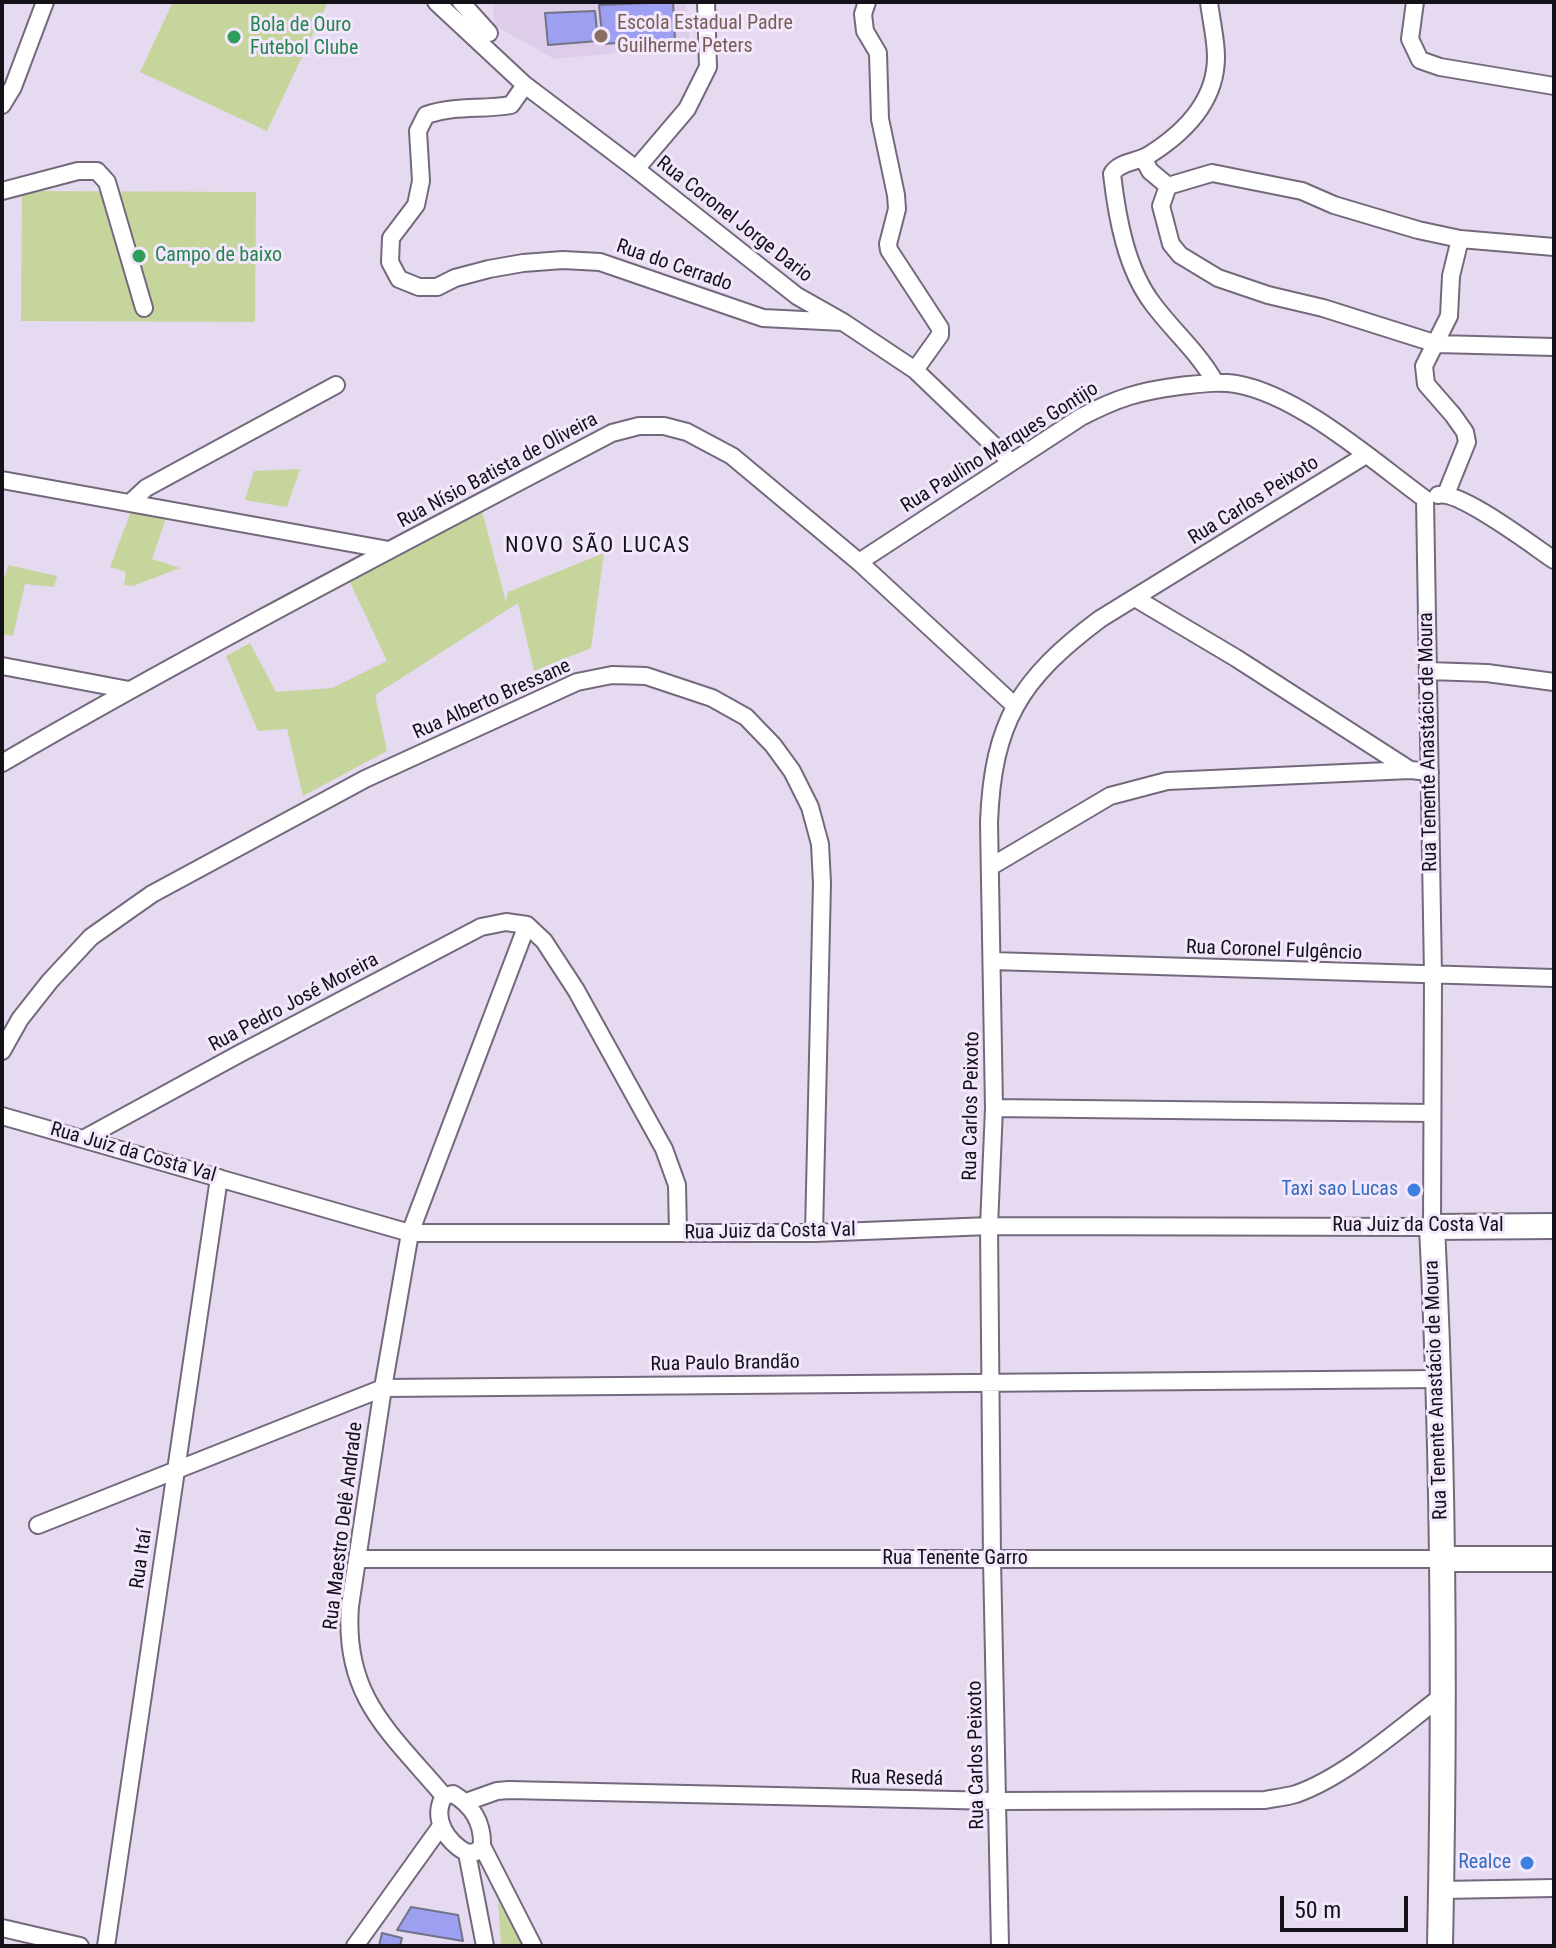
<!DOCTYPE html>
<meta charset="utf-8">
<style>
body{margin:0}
#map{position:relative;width:1556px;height:1948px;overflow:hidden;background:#e6daf0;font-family:"Roboto Condensed",sans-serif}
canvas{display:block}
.frame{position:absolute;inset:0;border:4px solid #151118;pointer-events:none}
.scale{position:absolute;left:1280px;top:1896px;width:128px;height:36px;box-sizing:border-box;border:4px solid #151118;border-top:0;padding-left:10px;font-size:24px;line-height:28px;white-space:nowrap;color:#151118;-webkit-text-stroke:6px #f3e7fd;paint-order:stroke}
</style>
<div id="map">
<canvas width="1556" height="1948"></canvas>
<div class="frame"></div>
<div class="scale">50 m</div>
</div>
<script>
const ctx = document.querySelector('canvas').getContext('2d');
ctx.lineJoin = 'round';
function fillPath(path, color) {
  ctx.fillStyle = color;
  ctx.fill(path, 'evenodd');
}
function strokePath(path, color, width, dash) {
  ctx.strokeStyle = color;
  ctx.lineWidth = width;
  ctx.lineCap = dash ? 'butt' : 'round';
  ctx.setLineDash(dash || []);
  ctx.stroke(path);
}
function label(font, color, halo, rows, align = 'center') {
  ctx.font = font + ' "Roboto Condensed",sans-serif';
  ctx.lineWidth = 6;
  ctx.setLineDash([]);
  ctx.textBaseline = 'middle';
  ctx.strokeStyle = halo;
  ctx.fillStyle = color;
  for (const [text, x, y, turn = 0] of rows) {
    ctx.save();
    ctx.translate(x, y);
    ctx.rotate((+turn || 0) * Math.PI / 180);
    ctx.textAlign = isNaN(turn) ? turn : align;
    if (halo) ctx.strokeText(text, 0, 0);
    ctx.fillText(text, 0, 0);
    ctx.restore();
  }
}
const built = new Path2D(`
 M 493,2 L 686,2 L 690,46 L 554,59 L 494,25 Z`);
const green = new Path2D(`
 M 173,2 L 328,2 L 267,131 L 140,72 Z
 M 22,191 L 256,192 L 255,322 L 21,321 Z
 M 300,469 L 287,507 L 245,500 L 254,471 Z
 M 481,507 L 506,602 L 508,592 L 604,553 L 591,648 L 534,671 L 518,603 L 375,695 L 387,751 L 303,796 L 287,729 L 258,731 L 226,656 L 250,643 L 276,692 L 332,688 L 387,661 L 348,578 Z
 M 132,509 L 167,515 L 152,559 L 180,568 L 133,586 L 124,585 L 126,572 L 110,567 Z
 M 8,565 L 57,576 L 54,587 L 25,584 L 13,636 L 2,634 L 2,576 L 5,576 Z
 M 498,1901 L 524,1946 L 501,1946 Z`);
const building = new Path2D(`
 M 673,2 L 675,39 L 603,44 L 599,5 Z
 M 595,11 L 598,41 L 548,45 L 545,13 Z
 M 411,1907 L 458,1915 L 463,1941 L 397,1930 Z
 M 382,1933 L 402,1938 L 400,1946 L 379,1946 Z`);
const street = new Path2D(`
 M 436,2 L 525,85 L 636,169 L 797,296 L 843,322 L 915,370 L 1011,462
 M 461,2 L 489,33
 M 867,2 L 863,14 L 865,31 L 878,53 L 880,119 L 896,195 L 897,209 L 888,244 L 889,250 L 940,328 L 940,335 L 915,370
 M 1209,2 C 1211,20 1216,39 1216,57 C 1216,101 1184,133 1149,155 C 1138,162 1118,162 1112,174 C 1117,217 1126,269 1153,304 C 1173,331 1199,353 1215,382
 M 1415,2 L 1410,39 L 1420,60 L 1440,67 L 1554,86
 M 525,85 L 511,105 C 482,110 455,105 426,115 L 418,131 L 421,181 L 416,205 L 391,238 L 390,262 L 399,279 L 419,287 L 437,287 L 455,278 L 489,269 L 523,263 L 563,260 L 600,262 L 763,318 L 843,322
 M 2,105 L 13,87 L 45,2
 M 1143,158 L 1150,171 L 1168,186
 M 636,169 L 687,109 L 708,67 L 706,2
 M 1168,186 L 1161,206 L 1171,244 L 1180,255 L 1218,278 L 1268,295 L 1323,308 L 1437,344 L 1554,347
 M 1168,186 L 1212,173 L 1302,191 L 1334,205 L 1418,230 L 1460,239 L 1554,247
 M 2,191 L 78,171 L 97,171 L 107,182 L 144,308
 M 2,480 L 389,550
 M 1446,494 L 1467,442 L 1465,432 L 1453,415 L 1426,384 L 1424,366 L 1449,316 L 1451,276 L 1460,239
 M 1438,495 C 1460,490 1533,546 1554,560
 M 131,502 L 146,488 L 336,385
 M 859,562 L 1081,417 C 1117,398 1140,391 1180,386 C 1199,384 1217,381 1236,384 C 1299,395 1373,461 1425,499
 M 1135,598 L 1236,658 L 1410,770
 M 2,666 L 129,690
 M 1429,671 L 1487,673 L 1554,682
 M 2,763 C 202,647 407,541 612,433 L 639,426 L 664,426 L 687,432 L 732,456 L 859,562 L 1014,705
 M 990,867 L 1110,796 L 1167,781 L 1410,770 L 1430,772
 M 527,925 L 544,941 L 576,990 L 664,1149 L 677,1185 L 678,1233
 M 992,961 L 1554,978
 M 2,1051 L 20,1019 L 50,981 L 91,937 L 152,894 L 365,779 L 577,682 L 612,675 L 646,676 L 712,698 L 746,717 L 773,745 L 792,771 L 810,807 L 820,844 L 822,883 L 814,1233
 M 994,1108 L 1431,1113
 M 2,1116 L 410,1233 L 814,1233 L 989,1226 L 1432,1227 L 1433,976 L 1425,499
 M 85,1138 L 239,1054 L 481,927 L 506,922 L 527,925
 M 38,1525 L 383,1388 L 1439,1379
 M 357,1559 L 1441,1559
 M 453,1794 C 472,1805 483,1823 482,1846 L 476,1852 L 467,1853 C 447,1842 431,1819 444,1796 Z
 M 444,1796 C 390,1732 343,1697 350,1606 L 383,1388 L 410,1233 L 527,925
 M 466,1802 L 497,1791 L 509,1790 L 998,1801 L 1265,1800 C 1275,1798 1286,1797 1296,1794 C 1345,1777 1400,1728 1442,1696
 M 482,1846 L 533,1946
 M 467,1853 L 485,1946
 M 1441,1890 L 1554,1888
 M 2,1928 L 80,1946
 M 106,1946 L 219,1178
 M 355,1946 L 441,1826
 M 1000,1946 L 992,1559 L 989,1226 L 994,1108 L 989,822 C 993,722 1020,679 1100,619 L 1366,455`);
const secondary = new Path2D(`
 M 1441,1559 L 1554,1559
 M 1440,1946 C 1445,1707 1444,1466 1432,1227 L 1554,1226`);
const markers = [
 [601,36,8,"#8d6e63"],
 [234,37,8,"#2e9e5b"],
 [139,256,8,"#2e9e5b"],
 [1414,1190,8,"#3f7fe0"],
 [1527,1863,8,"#3f7fe0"]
];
const educationNames = [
 ["Escola Estadual Padre",617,24],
 ["Guilherme Peters",617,47]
];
const leisureNames = [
 ["Bola de Ouro",250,26],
 ["Futebol Clube",250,49],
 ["Campo de baixo",155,256]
];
const streetNames = [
 ["Rua Coronel Jorge Dario",734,220,38],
 ["Rua do Cerrado",674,266,19],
 ["Rua Paulino Marques Gontijo",1000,448,-32],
 ["Rua Nísio Batista de Oliveira",498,471,-28],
 ["Rua Carlos Peixoto",1254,501,-32],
 ["Rua Alberto Bressane",492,700,-24],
 ["Rua Tenente Anastácio de Moura",1429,742,-91],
 ["Rua Coronel Fulgêncio",1274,951,2],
 ["Rua Pedro José Moreira",294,1003,-28],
 ["Rua Carlos Peixoto",972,1106,-89],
 ["Rua Juiz da Costa Val",133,1153,16],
 ["Rua Juiz da Costa Val",1418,1226],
 ["Rua Juiz da Costa Val",770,1232,-1],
 ["Rua Paulo Brandão",725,1364,-1],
 ["Rua Tenente Anastácio de Moura",1437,1390,-92],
 ["Rua Maestro Delê Andrade",344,1526,-83],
 ["Rua Itaí",142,1559,-82],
 ["Rua Tenente Garro",955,1559],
 ["Rua Carlos Peixoto",977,1755,-91],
 ["Rua Resedá",897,1779,1]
];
const shopNames = [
 ["Taxi sao Lucas",1398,1190],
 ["Realce",1511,1863]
];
const neighbourhoodNames = [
 ["NOVO SÃO LUCAS",598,546]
];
fillPath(built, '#ddcde9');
fillPath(green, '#c5d59c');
fillPath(building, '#9da0f1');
strokePath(building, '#717387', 2);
strokePath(street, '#74697c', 20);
strokePath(secondary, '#74697c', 28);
strokePath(street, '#fff', 16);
strokePath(secondary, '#fff', 24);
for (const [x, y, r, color] of markers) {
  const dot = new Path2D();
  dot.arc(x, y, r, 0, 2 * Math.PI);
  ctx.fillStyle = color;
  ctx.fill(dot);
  strokePath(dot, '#f3e7fd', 3);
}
label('20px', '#785e54', '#f3e7fd', educationNames, 'left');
label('20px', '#27864d', '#f3e7fd', leisureNames, 'left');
label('20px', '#151118', '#f3e7fd', streetNames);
label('20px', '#366cbe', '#f3e7fd', shopNames, 'right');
ctx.letterSpacing = '2px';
label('22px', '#151118', '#f3e7fd', neighbourhoodNames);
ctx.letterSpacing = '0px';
</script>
